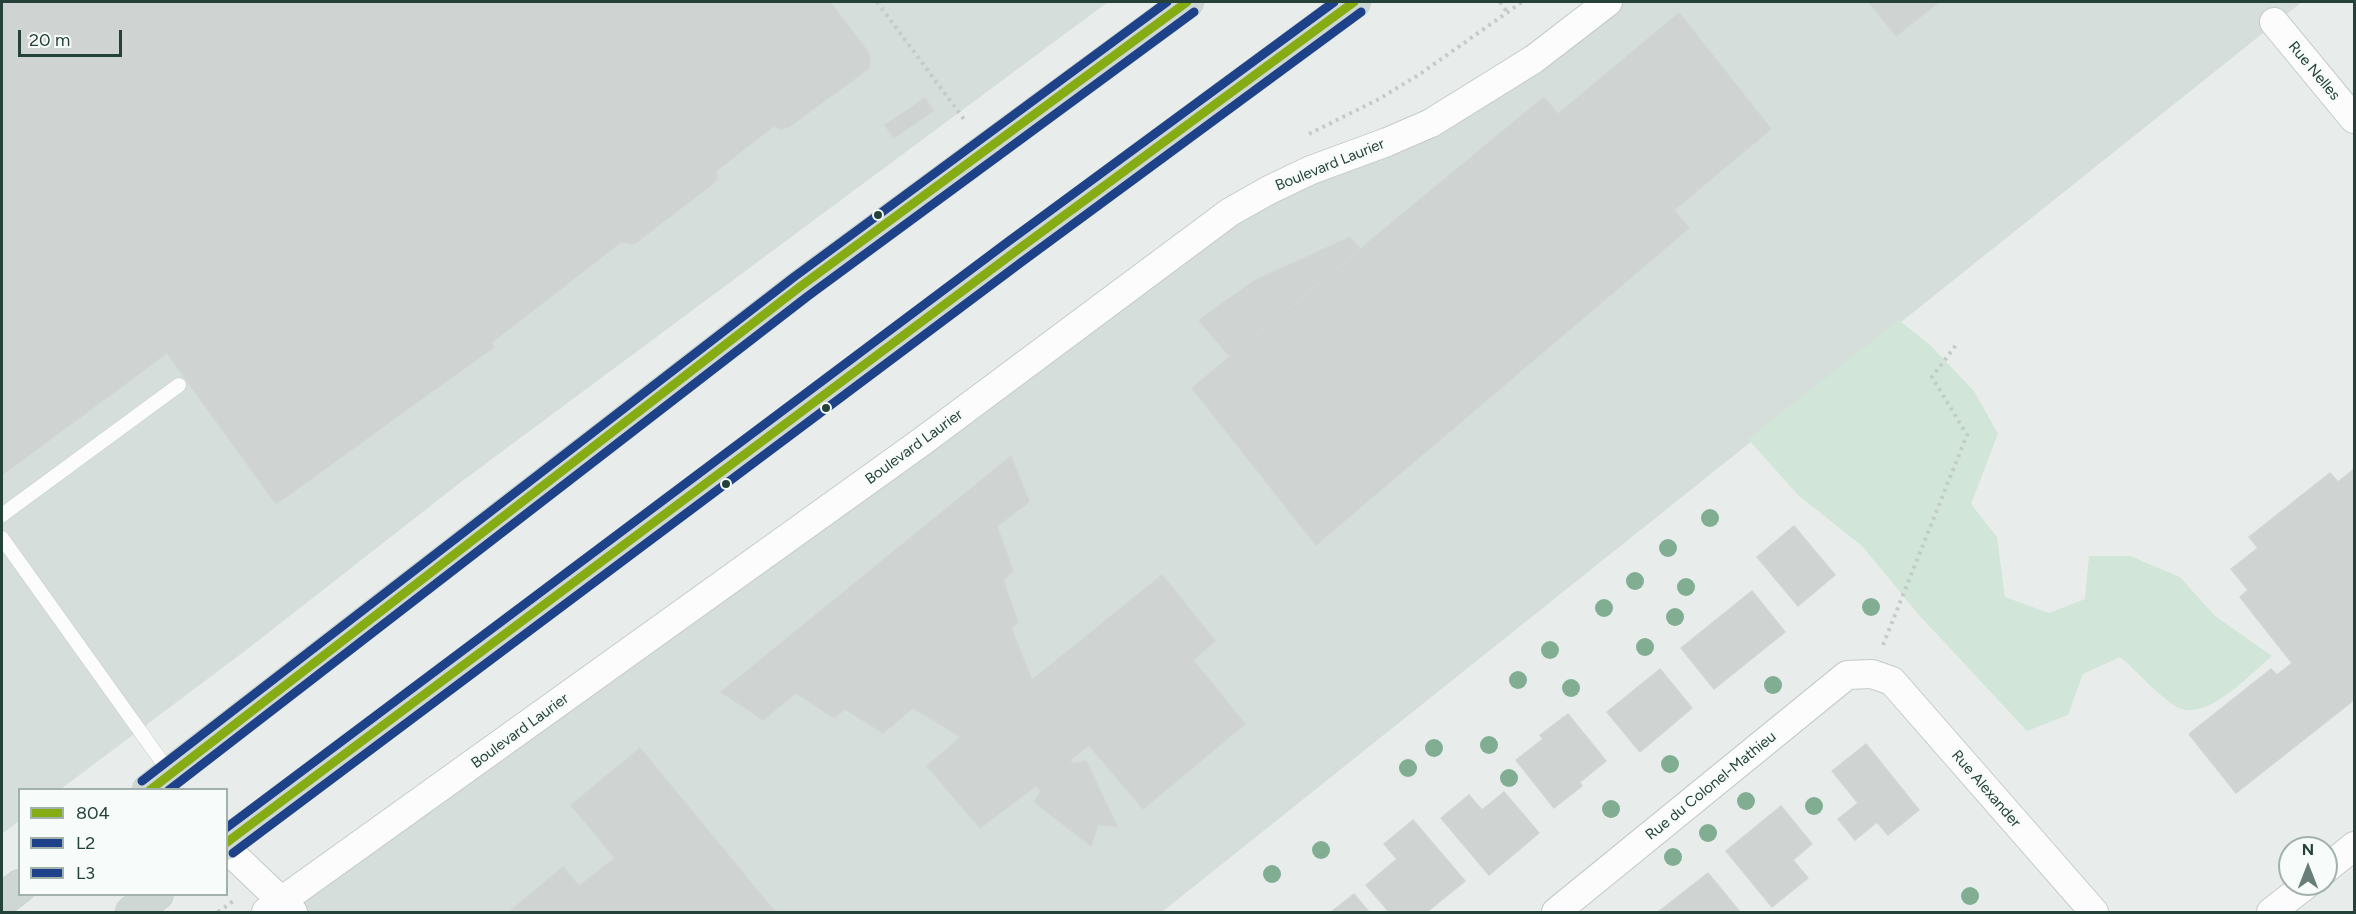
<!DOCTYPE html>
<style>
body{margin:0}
#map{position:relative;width:2356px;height:914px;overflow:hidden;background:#e8edeb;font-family:Figtree,sans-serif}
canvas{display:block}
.frame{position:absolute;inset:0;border:3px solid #24423a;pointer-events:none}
.legend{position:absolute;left:18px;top:788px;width:210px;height:108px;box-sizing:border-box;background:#f7fbf9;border:2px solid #a3b1ad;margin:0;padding:8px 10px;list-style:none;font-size:18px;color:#24423a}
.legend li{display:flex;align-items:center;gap:12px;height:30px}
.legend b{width:30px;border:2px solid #a3b1ad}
.north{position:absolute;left:2278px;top:836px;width:60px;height:60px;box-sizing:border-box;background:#f7fbf9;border:2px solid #a3b1ad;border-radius:50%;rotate:0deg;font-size:16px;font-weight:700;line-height:24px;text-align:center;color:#24423a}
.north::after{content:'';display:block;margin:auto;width:21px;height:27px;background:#697e78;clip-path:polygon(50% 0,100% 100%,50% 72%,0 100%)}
.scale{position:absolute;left:18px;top:30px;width:104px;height:27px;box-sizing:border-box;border:3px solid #24423a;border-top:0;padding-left:8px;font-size:18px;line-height:21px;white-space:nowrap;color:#24423a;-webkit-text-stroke:4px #f7fbf9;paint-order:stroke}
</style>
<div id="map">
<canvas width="2356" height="914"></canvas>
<div class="frame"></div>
<ul class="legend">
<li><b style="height:8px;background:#86ac14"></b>804</li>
<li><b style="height:8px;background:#1e4289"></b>L2</li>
<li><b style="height:8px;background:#1e4289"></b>L3</li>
</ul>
<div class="north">N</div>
<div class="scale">20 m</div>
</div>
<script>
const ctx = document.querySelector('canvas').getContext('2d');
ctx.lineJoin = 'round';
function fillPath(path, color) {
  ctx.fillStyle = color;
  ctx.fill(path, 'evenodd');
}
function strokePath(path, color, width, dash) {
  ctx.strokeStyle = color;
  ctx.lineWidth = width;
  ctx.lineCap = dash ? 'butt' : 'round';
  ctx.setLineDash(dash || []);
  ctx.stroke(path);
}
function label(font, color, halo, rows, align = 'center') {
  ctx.font = font + ' Figtree,sans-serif';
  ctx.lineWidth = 4.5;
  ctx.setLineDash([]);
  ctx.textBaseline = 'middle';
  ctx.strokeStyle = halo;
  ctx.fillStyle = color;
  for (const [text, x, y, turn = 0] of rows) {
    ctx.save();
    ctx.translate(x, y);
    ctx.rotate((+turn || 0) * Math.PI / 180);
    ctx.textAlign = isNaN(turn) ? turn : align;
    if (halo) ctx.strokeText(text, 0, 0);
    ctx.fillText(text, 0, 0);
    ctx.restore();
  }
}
const built = new Path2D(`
 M 2,2 L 1108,2 L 461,482 L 245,651 L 61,789 L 20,790 L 19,821 L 2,834 Z
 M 1608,2 L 2302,2 L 1162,912 L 293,912 L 283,901 L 1188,242 L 1345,158 Z`);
const green = new Path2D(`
 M 1899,320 L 1931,346 L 1974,391 L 1998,434 L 1971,504 L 1997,537 L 2005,597 L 2049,613 L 2085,599 L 2089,556 L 2130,556 L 2180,577 L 2215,616 L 2272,656 C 2253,672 2207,721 2179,708 C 2162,700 2136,670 2120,657 L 2083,674 L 2068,715 L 2027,731 L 1919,615 L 1862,546 L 1798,495 L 1748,439 Z`);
const building = new Path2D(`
 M 2,2 L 830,2 L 868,52 L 870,60 L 868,69 L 789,127 L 781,129 L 774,126 L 716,171 L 717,179 L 710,186 L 634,244 L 621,242 L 491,343 L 494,347 L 276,504 L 167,353 L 2,475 Z
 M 1869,2 L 1939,2 L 1896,36 Z
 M 1679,13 L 1771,129 L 1674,210 L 1689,228 L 1316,545 L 1192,388 L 1544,97 L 1558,114 Z
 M 925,98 L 933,111 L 894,138 L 885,125 Z
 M 1350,237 L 1361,250 L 1230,357 L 1199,320 L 1254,281 Z
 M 1011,456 L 1029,502 L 997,526 L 1013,571 L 1003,580 L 1018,622 L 1011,628 L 1032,680 L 1162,575 L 1215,641 L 1193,660 L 1245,724 L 1143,809 L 1089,745 L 1070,760 L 1073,764 L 1086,761 L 1117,826 L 1098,825 L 1091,846 L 1034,802 L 1041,791 L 1036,786 L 980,828 L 927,766 L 961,737 L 913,708 L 883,733 L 845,709 L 834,718 L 796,693 L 763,720 L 721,692 Z
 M 2354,469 L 2354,700 L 2236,793 L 2189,734 L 2271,669 L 2277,675 L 2292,663 L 2240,597 L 2248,590 L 2231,569 L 2258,548 L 2249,537 L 2330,473 L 2338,482 Z
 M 1794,526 L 1835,575 L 1798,606 L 1757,557 Z
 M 1752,591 L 1785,632 L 1714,689 L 1681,648 Z
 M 1660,669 L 1692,708 L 1640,752 L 1607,712 Z
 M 1568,714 L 1606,761 L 1580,782 L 1582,786 L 1554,808 L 1516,760 L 1543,739 L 1540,735 Z
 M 1866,744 L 1919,810 L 1888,835 L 1877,822 L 1855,840 L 1838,819 L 1858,803 L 1832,771 Z
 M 640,748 L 775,912 L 509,912 L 563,867 L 579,886 L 615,858 L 571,805 Z
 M 1504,792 L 1539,833 L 1489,875 L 1441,818 L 1469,795 L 1482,810 Z
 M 1781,806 L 1812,844 L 1793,860 L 1808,878 L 1772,907 L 1726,851 Z
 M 1413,820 L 1465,881 L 1427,912 L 1389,912 L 1366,885 L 1397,859 L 1384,844 Z
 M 1708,873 L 1740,912 L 1658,912 Z
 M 1354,894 L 1369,912 L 1331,912 Z`);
const path = new Path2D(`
 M 877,2 L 966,122
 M 1500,2 L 1507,12
 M 1309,134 L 1379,99 L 1420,74 L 1522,2
 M 1883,645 L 1967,435 L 1932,377 L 1956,345
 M 218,912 L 236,899`);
const lane = new Path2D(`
 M 2,515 L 179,385
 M 2,538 L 170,773`);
const street = new Path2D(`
 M 2274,22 L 2354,119
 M 226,848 L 293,912
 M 2326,869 L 2354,846
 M 266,912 L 920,443 L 1230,212 L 1269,190 L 1311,170 L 1387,142 L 1431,123 L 1534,59 L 1608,2
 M 1556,912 L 1847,675 L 1872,674 L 1892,681 L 2094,912
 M 2271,912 L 2307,884`);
const primary = new Path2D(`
 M 149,790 L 801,286 L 1187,2
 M 226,843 L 1016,251 L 1354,2
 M 2,900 L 20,886
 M 132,912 L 157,894`);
const bus1 = new Path2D(`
 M 150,790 L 801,286 L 1187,2
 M 226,843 L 1016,251 L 1354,2`);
const bus2 = new Path2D(`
 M 169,790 L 808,296 L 1194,12
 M 233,853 L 1023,261 L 1361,12`);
const bus3 = new Path2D(`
 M 142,781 L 794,277 L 1167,2
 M 226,828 L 1009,241 L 1334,2`);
const trees = [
 [1710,518],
 [1668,548],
 [1635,581],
 [1686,587],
 [1871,607],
 [1604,608],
 [1675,617],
 [1645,647],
 [1550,650],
 [1518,680],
 [1773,685],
 [1571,688],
 [1489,745],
 [1434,748],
 [1670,764],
 [1408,768],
 [1509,778],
 [1746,801],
 [1814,806],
 [1611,809],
 [1708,833],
 [1321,850],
 [1673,857],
 [1272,874],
 [1970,896]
];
const markers = [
 [878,215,5,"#24423a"],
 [826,408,5,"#24423a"],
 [726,484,5,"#24423a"]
];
const streetNames = [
 ["Rue Nelles",2314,71,50],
 ["Boulevard Laurier",1330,165,-22],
 ["Boulevard Laurier",914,447,-36],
 ["Boulevard Laurier",520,731,-36],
 ["Rue du Colonel-Mathieu",1711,786,-39],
 ["Rue Alexander",1986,789,49]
];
fillPath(built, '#d6dedb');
fillPath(green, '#d1e6d8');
fillPath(building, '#cfd4d2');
strokePath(building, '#d1d6d4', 1.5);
strokePath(lane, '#c5cac8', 15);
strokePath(street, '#c5cac8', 30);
strokePath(primary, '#c3ccc9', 34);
strokePath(path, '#c3ccca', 4, [3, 4.5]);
strokePath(lane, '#fcfcfc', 14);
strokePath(street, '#fcfcfc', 28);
strokePath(primary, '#cfd7d5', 33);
strokePath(bus1, '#86ac14', 9);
strokePath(bus2, '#1e4289', 9);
strokePath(bus3, '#1e4289', 9);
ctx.fillStyle = '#81ae93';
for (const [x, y] of trees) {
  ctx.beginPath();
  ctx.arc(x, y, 9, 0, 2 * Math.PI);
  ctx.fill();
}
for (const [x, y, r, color] of markers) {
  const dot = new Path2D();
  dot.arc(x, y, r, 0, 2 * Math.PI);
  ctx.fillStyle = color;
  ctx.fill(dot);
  strokePath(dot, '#f7fbf9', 2);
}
label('15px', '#24423a', '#f7fbf9', streetNames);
</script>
